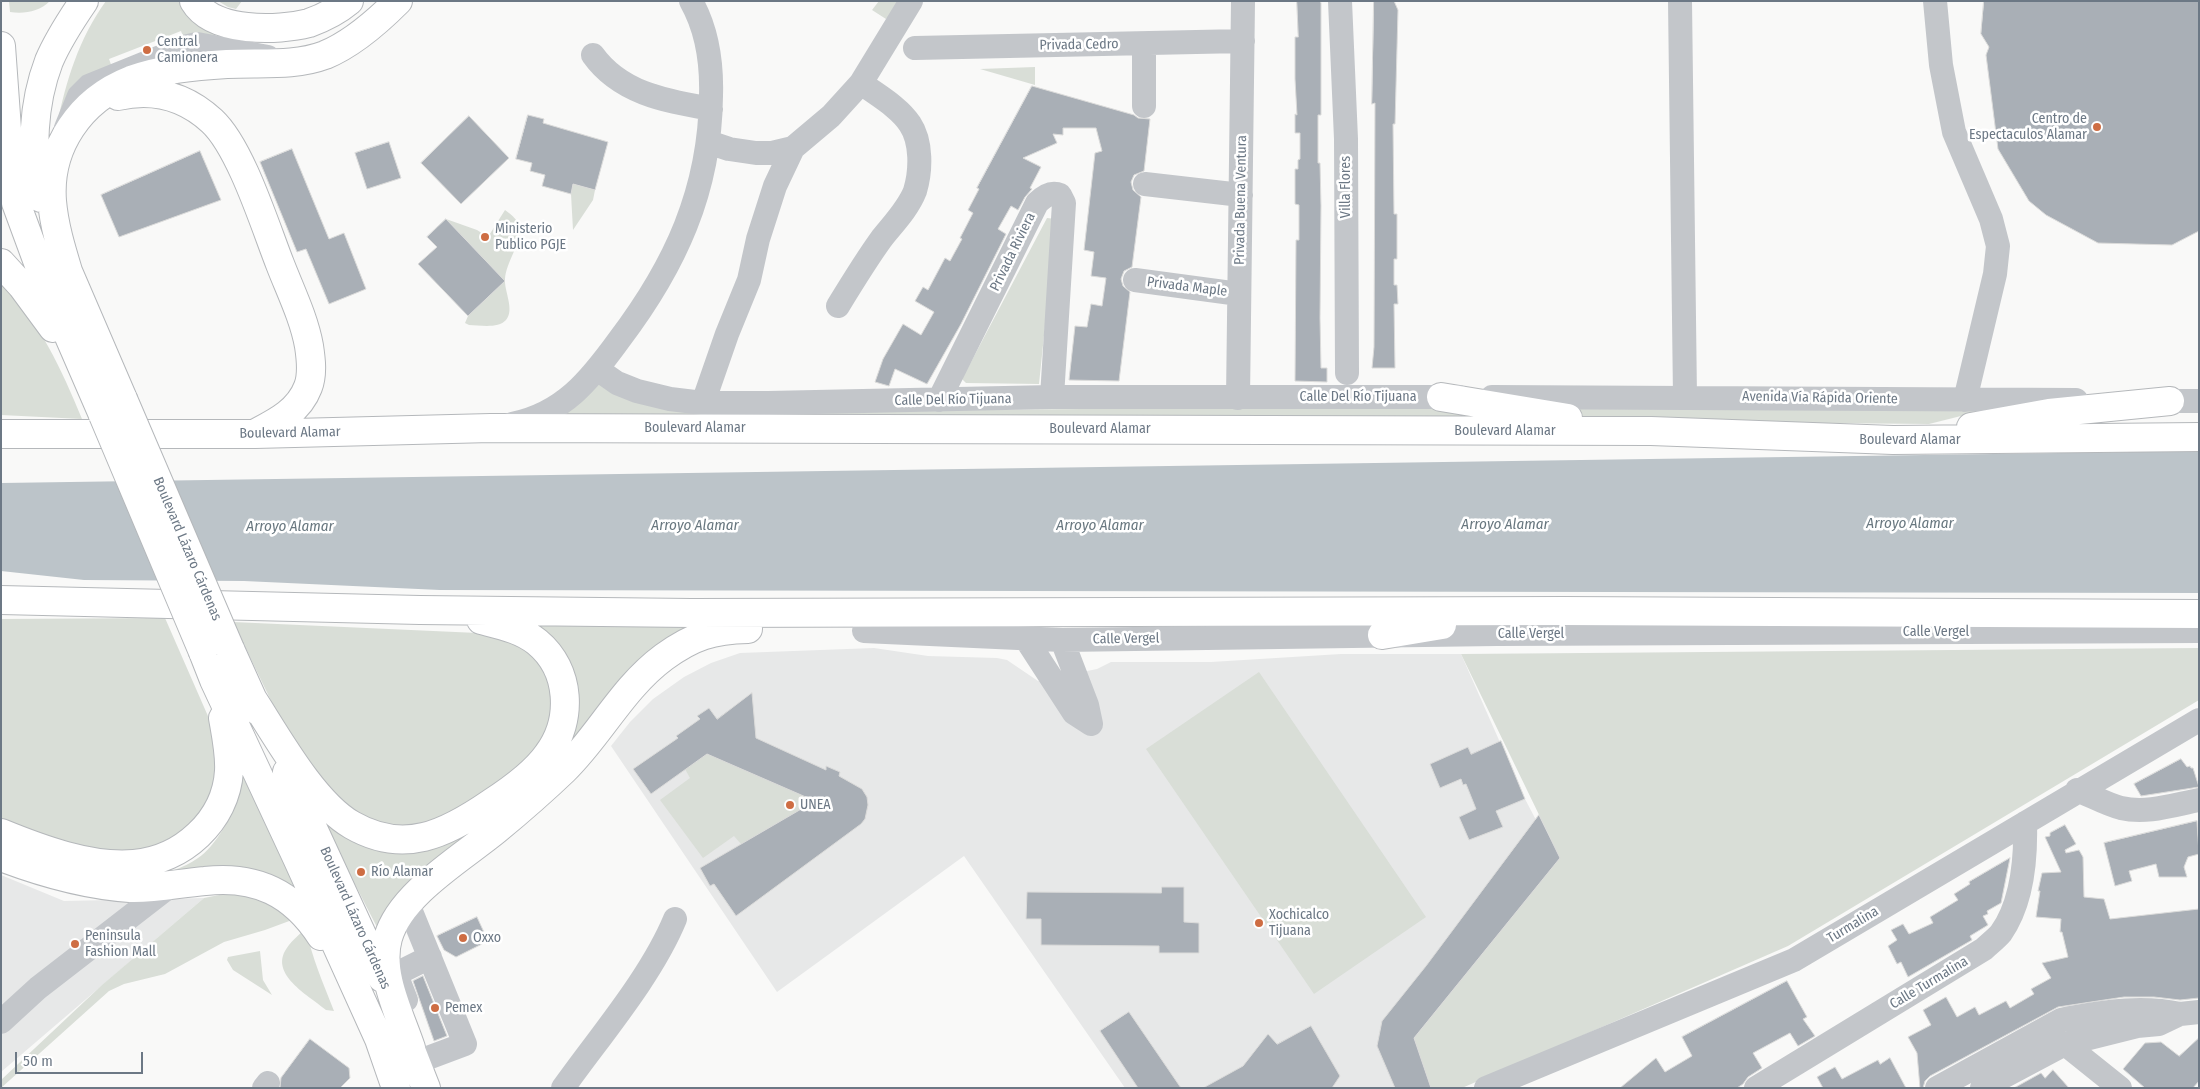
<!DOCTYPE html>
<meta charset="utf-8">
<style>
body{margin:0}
#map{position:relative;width:2200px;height:1089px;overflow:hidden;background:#f9f9f8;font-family:"Fira Sans Condensed",sans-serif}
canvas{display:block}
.frame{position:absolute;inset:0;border:2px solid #6c7885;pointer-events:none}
.scale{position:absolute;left:15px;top:1052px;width:128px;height:22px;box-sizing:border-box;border:2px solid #6c7885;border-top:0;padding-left:6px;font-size:15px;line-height:18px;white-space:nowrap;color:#6c7885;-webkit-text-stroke:4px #fff;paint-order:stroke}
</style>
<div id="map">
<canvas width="2200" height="1089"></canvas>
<div class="frame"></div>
<div class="scale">50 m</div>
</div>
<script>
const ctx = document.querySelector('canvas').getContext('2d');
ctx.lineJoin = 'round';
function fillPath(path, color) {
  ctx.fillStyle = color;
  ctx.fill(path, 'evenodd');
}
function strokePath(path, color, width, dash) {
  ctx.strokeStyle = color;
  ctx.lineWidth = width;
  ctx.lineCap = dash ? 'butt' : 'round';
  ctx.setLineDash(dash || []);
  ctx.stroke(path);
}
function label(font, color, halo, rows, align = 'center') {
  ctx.font = font + ' "Fira Sans Condensed",sans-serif';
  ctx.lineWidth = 5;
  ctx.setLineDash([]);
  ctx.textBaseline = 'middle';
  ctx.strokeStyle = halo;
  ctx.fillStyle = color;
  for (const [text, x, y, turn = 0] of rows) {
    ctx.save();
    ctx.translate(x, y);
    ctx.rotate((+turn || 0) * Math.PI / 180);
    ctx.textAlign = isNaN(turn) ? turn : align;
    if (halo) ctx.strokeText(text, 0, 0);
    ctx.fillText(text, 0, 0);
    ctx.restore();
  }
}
const built = new Path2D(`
 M 874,648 L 928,656 L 997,658 L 1007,660 L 1038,681 L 1097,669 L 1111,662 L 1211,662 L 1341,654 L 1461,654 L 1525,799 L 1536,820 L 1539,815 L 1560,858 L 1414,1038 L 1431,1088 L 1125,1088 L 964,856 L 777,992 L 611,746 L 630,722 L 653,699 L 684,677 L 711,663 L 740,653 Z
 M 1,875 L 64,901 L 204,898 L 1,1072 Z`);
const green = new Path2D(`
 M 9,1 L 50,1 C 39,12 24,14 10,12 Z
 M 106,1 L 183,1 L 216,33 L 215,39 L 185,42 L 181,31 L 109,59 L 113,70 L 57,125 C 66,81 79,38 106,1 Z
 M 218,1 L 242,1 L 236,9 L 228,7 Z
 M 879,1 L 903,1 L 886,19 L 872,10 Z
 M 1035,67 L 1035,85 L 980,69 Z
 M 573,184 L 595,190 L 593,200 L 573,230 L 571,194 Z
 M 505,210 C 512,215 520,221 520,231 C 521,242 506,263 505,279 C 504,291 515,310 506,320 C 498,329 479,325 469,325 L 465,323 L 468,316 L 505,281 L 446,219 L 477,230 L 488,237 Z
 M 1047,218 L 1056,219 L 1039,384 L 966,383 L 962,379 Z
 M 1,282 C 39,320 62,370 82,419 L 1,415 Z
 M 597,377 L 719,412 L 1445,406 L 1506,418 L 549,422 Z
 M 1544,408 L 1985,410 L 1929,424 L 1601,421 Z
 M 165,618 L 211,723 L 219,776 L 191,835 L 128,860 L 1,828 L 1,619 Z
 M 233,622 L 500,634 L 513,640 L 541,661 L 556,697 L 546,747 L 451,822 L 406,833 L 334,804 L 276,711 Z
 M 517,623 L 712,625 L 602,712 L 381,935 L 322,820 L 454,837 L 573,711 Z
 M 2199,648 L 2199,700 L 1788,946 L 1462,1088 L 1431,1088 L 1414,1038 L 1560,858 L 1461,654 Z
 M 1259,672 L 1426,917 L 1314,994 L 1146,749 Z
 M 707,754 L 815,801 L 741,844 L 734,836 L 703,858 L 660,800 L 690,778 L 685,769 Z
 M 241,763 L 303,897 L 174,876 L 147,877 C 165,873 183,869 198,858 C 215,847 234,814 239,794 C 241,784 240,773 241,763 Z
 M 224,894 L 239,894 L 270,901 L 292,920 L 265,930 L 224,942 L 165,974 L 124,984 L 109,991 L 1,1088 L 1,1080 L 102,985 L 204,898 Z
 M 306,928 C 312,959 323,982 334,1011 L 326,1010 C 311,997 271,976 285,951 C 290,942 299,935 306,928 Z
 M 260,951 L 263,980 L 272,995 L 233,970 L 227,960 L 228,957 Z`);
const water = new Path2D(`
 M 2199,451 L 2199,593 L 440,590 L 244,581 L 84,580 L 1,571 L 1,483 Z`);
const building = new Path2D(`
 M 1297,1 L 1320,1 L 1321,3 L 1321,115 L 1318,115 L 1318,163 L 1320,163 L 1321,206 L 1320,318 L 1321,368 L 1327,368 L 1327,382 L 1295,381 L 1296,240 L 1299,240 L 1299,205 L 1295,204 L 1295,169 L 1298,169 L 1298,160 L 1300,159 L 1300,133 L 1295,133 L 1295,114 L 1297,115 L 1295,79 L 1295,37 L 1298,37 Z
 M 1374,1 L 1394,1 L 1398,10 L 1395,124 L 1393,124 L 1394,214 L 1397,214 L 1397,259 L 1394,259 L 1394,285 L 1397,285 L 1398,304 L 1394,304 L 1395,368 L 1372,368 L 1374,347 L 1375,103 L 1372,104 Z
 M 1984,1 L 2199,1 L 2199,231 L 2172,245 L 2098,243 L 2046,215 L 2029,201 L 1998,149 L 1986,55 L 1989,47 L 1981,34 Z
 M 1032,86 L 1134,115 L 1138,118 L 1150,119 L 1144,171 L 1134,175 L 1131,182 L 1133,190 L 1141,197 L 1132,267 L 1124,271 L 1121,279 L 1123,286 L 1130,292 L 1119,381 L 1069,380 L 1075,326 L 1087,327 L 1091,304 L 1102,306 L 1106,278 L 1091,276 L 1094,252 L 1084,250 L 1095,153 L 1102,151 L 1096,128 L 1063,128 L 1063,135 L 1053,134 L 1057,143 L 1023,158 L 1041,167 L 1030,188 L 1032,189 L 1025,197 L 1018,210 L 1011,206 L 998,229 L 1006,234 L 961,324 L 927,384 L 895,369 L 889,386 L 875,382 L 883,359 L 903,324 L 921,335 L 934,312 L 915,301 L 923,287 L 928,290 L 945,258 L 950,261 L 962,239 L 960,238 L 973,213 L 968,210 L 979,189 L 977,188 Z
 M 528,115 L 544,119 L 543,123 L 608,142 L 595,190 L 573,184 L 571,194 L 542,186 L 545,175 L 530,171 L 532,163 L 516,159 Z
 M 469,116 L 509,158 L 461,204 L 421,163 Z
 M 389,142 L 401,178 L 367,189 L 355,153 Z
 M 292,149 L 329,239 L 344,233 L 366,289 L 329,304 L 306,249 L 297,252 L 260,162 Z
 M 200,151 L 221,200 L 119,237 L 101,195 Z
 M 446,219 L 505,281 L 468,316 L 418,264 L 437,247 L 427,237 Z
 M 752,693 L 756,738 L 826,770 L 826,766 L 840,772 L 839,776 L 862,789 L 867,797 L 868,805 L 865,819 L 861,824 L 736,916 L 714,884 L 710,886 L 700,868 L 815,801 L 707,754 L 651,794 L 633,769 L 678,738 L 676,736 L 700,719 L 697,716 L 709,708 L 717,719 Z
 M 1501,741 L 1525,799 L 1496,811 L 1503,827 L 1469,840 L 1459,817 L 1476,809 L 1466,784 L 1463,785 L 1461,779 L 1440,788 L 1430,764 L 1468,747 L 1471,754 Z
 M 2181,759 L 2187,767 L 2190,766 L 2191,768 L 2193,768 L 2199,787 L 2141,796 L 2134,784 Z
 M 1539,815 L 1560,858 L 1414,1038 L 1431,1088 L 1395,1088 L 1377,1046 L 1382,1021 L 1426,966 Z
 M 2197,821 L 2199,854 L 2188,857 L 2184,867 L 2187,877 L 2159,877 L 2156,864 L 2129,871 L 2132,881 L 2115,886 L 2104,843 Z
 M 2065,825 L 2076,844 L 2065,850 L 2066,853 L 2079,850 L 2083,857 L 2084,897 L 2104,899 L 2110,919 L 2199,909 L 2199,998 L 2180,1000 L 2154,997 L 2124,997 L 2058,1007 L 1930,1076 L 1925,1081 L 1923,1088 L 1920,1088 L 1917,1053 L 1908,1037 L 1931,1025 L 1923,1010 L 1946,997 L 1957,1017 L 1975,1007 L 1979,1015 L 2006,1001 L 2010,1008 L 2034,994 L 2031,989 L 2051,978 L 2042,963 L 2068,957 L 2062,932 L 2060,932 L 2061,919 L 2036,917 L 2040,891 L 2038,891 L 2042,873 L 2061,872 L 2045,837 L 2050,836 L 2050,833 Z
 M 2010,858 L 2001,903 L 1987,911 L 1988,914 L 1983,916 L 1988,925 L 1970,936 L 1972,940 L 1908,977 L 1901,962 L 1897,964 L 1888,946 L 1897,940 L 1891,930 L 1903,924 L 1909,934 L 1933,923 L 1930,917 L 1958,900 L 1954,894 L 1970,884 L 1969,882 Z
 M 1162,887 L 1184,887 L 1184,922 L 1199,923 L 1199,953 L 1159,953 L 1159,946 L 1041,945 L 1041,919 L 1026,919 L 1027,892 L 1161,893 Z
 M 477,917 L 488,941 L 456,957 L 444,950 L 437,936 Z
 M 423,976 L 447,1036 L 434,1041 L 413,981 Z
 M 1787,981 L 1807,1017 L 1803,1019 L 1815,1036 L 1798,1046 L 1790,1033 L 1753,1053 L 1762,1068 L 1748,1077 L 1743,1084 L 1737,1088 L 1620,1088 L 1656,1058 L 1665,1072 L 1692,1056 L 1682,1037 Z
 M 1129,1012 L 1181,1088 L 1138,1088 L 1100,1031 Z
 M 1311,1026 L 1340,1076 L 1332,1088 L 1203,1088 L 1243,1066 L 1268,1034 L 1277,1044 Z
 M 2199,1038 L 2199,1081 L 2193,1088 L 2145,1088 L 2123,1069 L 2145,1043 L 2161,1042 L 2179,1056 Z
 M 310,1039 L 349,1068 L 350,1078 L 340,1088 L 280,1088 L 281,1078 Z
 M 1890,1058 L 1906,1088 L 1823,1088 L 1817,1077 L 1835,1067 L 1842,1079 L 1878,1060 L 1880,1064 Z
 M 2053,1070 L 2069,1088 L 2014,1088 L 2041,1073 L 2045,1078 Z`);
const minor = new Path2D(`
 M 1340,1 L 1346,139 L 1347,373
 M 1680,1 L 1685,397
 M 1935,1 L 1941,65 L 1954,132 L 1991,219 L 1998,246 L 1995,274 L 1965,400
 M 1144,45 L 1144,106
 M 915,48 L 1243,41
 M 593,55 C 621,94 667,101 711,109
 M 66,128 L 79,96 L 89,86 L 188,46 L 197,44 L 268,57
 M 708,142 L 729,149 L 756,153 L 772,153 L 793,148 L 831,116 L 861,83 L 911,1
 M 1145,184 L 1241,195
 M 1135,280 L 1239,294
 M 838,306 C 852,283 866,260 882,238 C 893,224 908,209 915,191 C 921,171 922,142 910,124 C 899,107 877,95 861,83
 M 597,369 L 617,383 L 637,391 L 670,399 L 703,403 L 768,403 L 1052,397 L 1459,397
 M 1492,397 L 2076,400
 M 1238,398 L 1243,2
 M 939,400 L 1037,203 C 1044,196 1051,191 1060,195 L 1064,203 L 1052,397
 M 2152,401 L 2199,401
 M 703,403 L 727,334 L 749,280 L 758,239 L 775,186 L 793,148
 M 512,424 C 563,414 590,380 619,340 C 675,266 710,191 711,96 C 712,63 708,31 691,1
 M 864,631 L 1062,640 L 1497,634 L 2199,631
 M 1026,639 L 1074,713 L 1091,724
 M 1062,640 L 1087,705 L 1091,724
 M 2077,790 C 2092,796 2106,804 2121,808 C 2147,814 2173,805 2199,800
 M 408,904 L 465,1044 L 417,1062
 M 406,1000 L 396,974 L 430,957
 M 1,1022 L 38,988 L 171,885
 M 2065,1044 L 2120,1088
 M 264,1088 L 268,1083
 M 563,1088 C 600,1036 651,977 675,919
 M 1486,1088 L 1794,960 L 2199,720
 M 1756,1088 L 1984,949 C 1989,944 1996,939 2001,933 C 2022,903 2026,858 2025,823
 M 1937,1088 L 2061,1020 L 2070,1018 C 2107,1011 2144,1006 2180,1014
 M 1982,1088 L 2065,1044 L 2137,1026 L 2159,1024 L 2180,1014 L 2199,1012`);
const highway = new Path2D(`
 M 194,1 C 213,33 278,31 309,23 C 323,18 337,11 349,1
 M 1,46 L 9,157 L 16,203 L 44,279 L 103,415
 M 118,96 C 153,88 185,96 212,121 C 241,148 265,226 280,264 C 290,290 304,318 309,346 C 311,359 313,374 308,387 C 299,411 277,422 256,433
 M 41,198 C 30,154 33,103 49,61 C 58,40 71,20 84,1
 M 61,255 L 123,399
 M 1,263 L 22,286 L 53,328
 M 68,271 C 61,248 54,225 52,201 C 48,147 80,100 131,80 C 161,69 195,66 227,64 C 260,62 293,67 325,55 C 352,44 377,22 398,1
 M 1441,397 L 1568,418
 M 1971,427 L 2049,413 L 2170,401
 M 1,434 L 255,434 L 491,428 L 1651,431 L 1893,440 L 2199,437
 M 1,600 L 420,610 L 692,613 L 1563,611 L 2199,614
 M 1382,635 L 1442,625
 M 230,649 L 258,711
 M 203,652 L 214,680 L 297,858 L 379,1039 L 396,1088
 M 250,695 C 275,733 312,802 352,825 C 404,855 446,834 491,803 C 511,790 534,774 548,754 C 573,720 571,670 537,642 C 521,629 500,625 481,620
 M 287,772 L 382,978
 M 1,833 C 40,849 91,868 134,864 C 182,860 226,821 229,771 C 230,754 226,735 223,718
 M 1,857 C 43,873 85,885 130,888 C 155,889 180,883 205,881 C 256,875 293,893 321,936
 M 404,1032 L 426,1088
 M 411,1048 C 400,1015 378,973 388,938 C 400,894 462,858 496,830 C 519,811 542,791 564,770 C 600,735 622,688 664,657 C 693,636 712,630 748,629`);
const highwayBridge = new Path2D(`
 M 123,399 L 230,649
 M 103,415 L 203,652`);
const markers = [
 [147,50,5,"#ce6d43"],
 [2097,127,5,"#ce6d43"],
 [485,237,5,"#ce6d43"],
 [790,805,5,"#ce6d43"],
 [361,872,5,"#ce6d43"],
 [1259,923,5,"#ce6d43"],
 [463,938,5,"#ce6d43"],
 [75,944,5,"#ce6d43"],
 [435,1008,5,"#ce6d43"]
];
const poiNames = [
 ["Central",157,42],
 ["Camionera",157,58],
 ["Centro de",2087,119,"right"],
 ["Espectaculos Alamar",2087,135,"right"],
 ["Ministerio",495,229],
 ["Publico PGJE",495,245],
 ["UNEA",800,805],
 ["Río Alamar",371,872],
 ["Xochicalco",1269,915],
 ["Tijuana",1269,931],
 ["Peninsula",85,936],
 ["Fashion Mall",85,952],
 ["Oxxo",473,938],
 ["Pemex",445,1008]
];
const streetNames = [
 ["Privada Cedro",1079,45,-1],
 ["Villa Flores",1346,187,-90],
 ["Privada Buena Ventura",1241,200,-89],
 ["Privada Riviera",1013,252,-64],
 ["Privada Maple",1187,287,7],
 ["Calle Del Río Tijuana",1358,397],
 ["Avenida Vía Rápida Oriente",1820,398,1],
 ["Calle Del Río Tijuana",953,400,-1],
 ["Boulevard Alamar",695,428],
 ["Boulevard Alamar",1100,429],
 ["Boulevard Alamar",1505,431],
 ["Boulevard Alamar",290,433,-1],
 ["Boulevard Alamar",1910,440],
 ["Boulevard Lázaro Cárdenas",187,549,67],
 ["Calle Vergel",1936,632],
 ["Calle Vergel",1531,634],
 ["Calle Vergel",1126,639,-1],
 ["Boulevard Lázaro Cárdenas",355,918,66],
 ["Turmalina",1853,925,-31],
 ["Calle Turmalina",1929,983,-31]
];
const waterNames = [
 ["Arroyo Alamar",1910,524],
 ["Arroyo Alamar",1505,525],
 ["Arroyo Alamar",695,526],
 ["Arroyo Alamar",1100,526],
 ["Arroyo Alamar",290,527]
];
fillPath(built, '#e7e8e8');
fillPath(green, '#d9ded7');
fillPath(water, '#bcc4c9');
fillPath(building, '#a9afb6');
strokePath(building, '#dbdbda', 1);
strokePath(highway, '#b5b8bb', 30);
strokePath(minor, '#c3c6ca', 24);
strokePath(highway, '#fff', 28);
strokePath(highwayBridge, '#b5b8bb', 30, []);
strokePath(highwayBridge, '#fff', 28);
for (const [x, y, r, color] of markers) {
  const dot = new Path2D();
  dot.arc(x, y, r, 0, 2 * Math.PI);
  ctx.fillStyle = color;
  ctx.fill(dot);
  strokePath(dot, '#fff', 2);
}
label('14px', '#6c7885', '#fff', poiNames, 'left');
label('14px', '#6c7885', '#fff', streetNames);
label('italic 15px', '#68777f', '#fff', waterNames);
</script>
